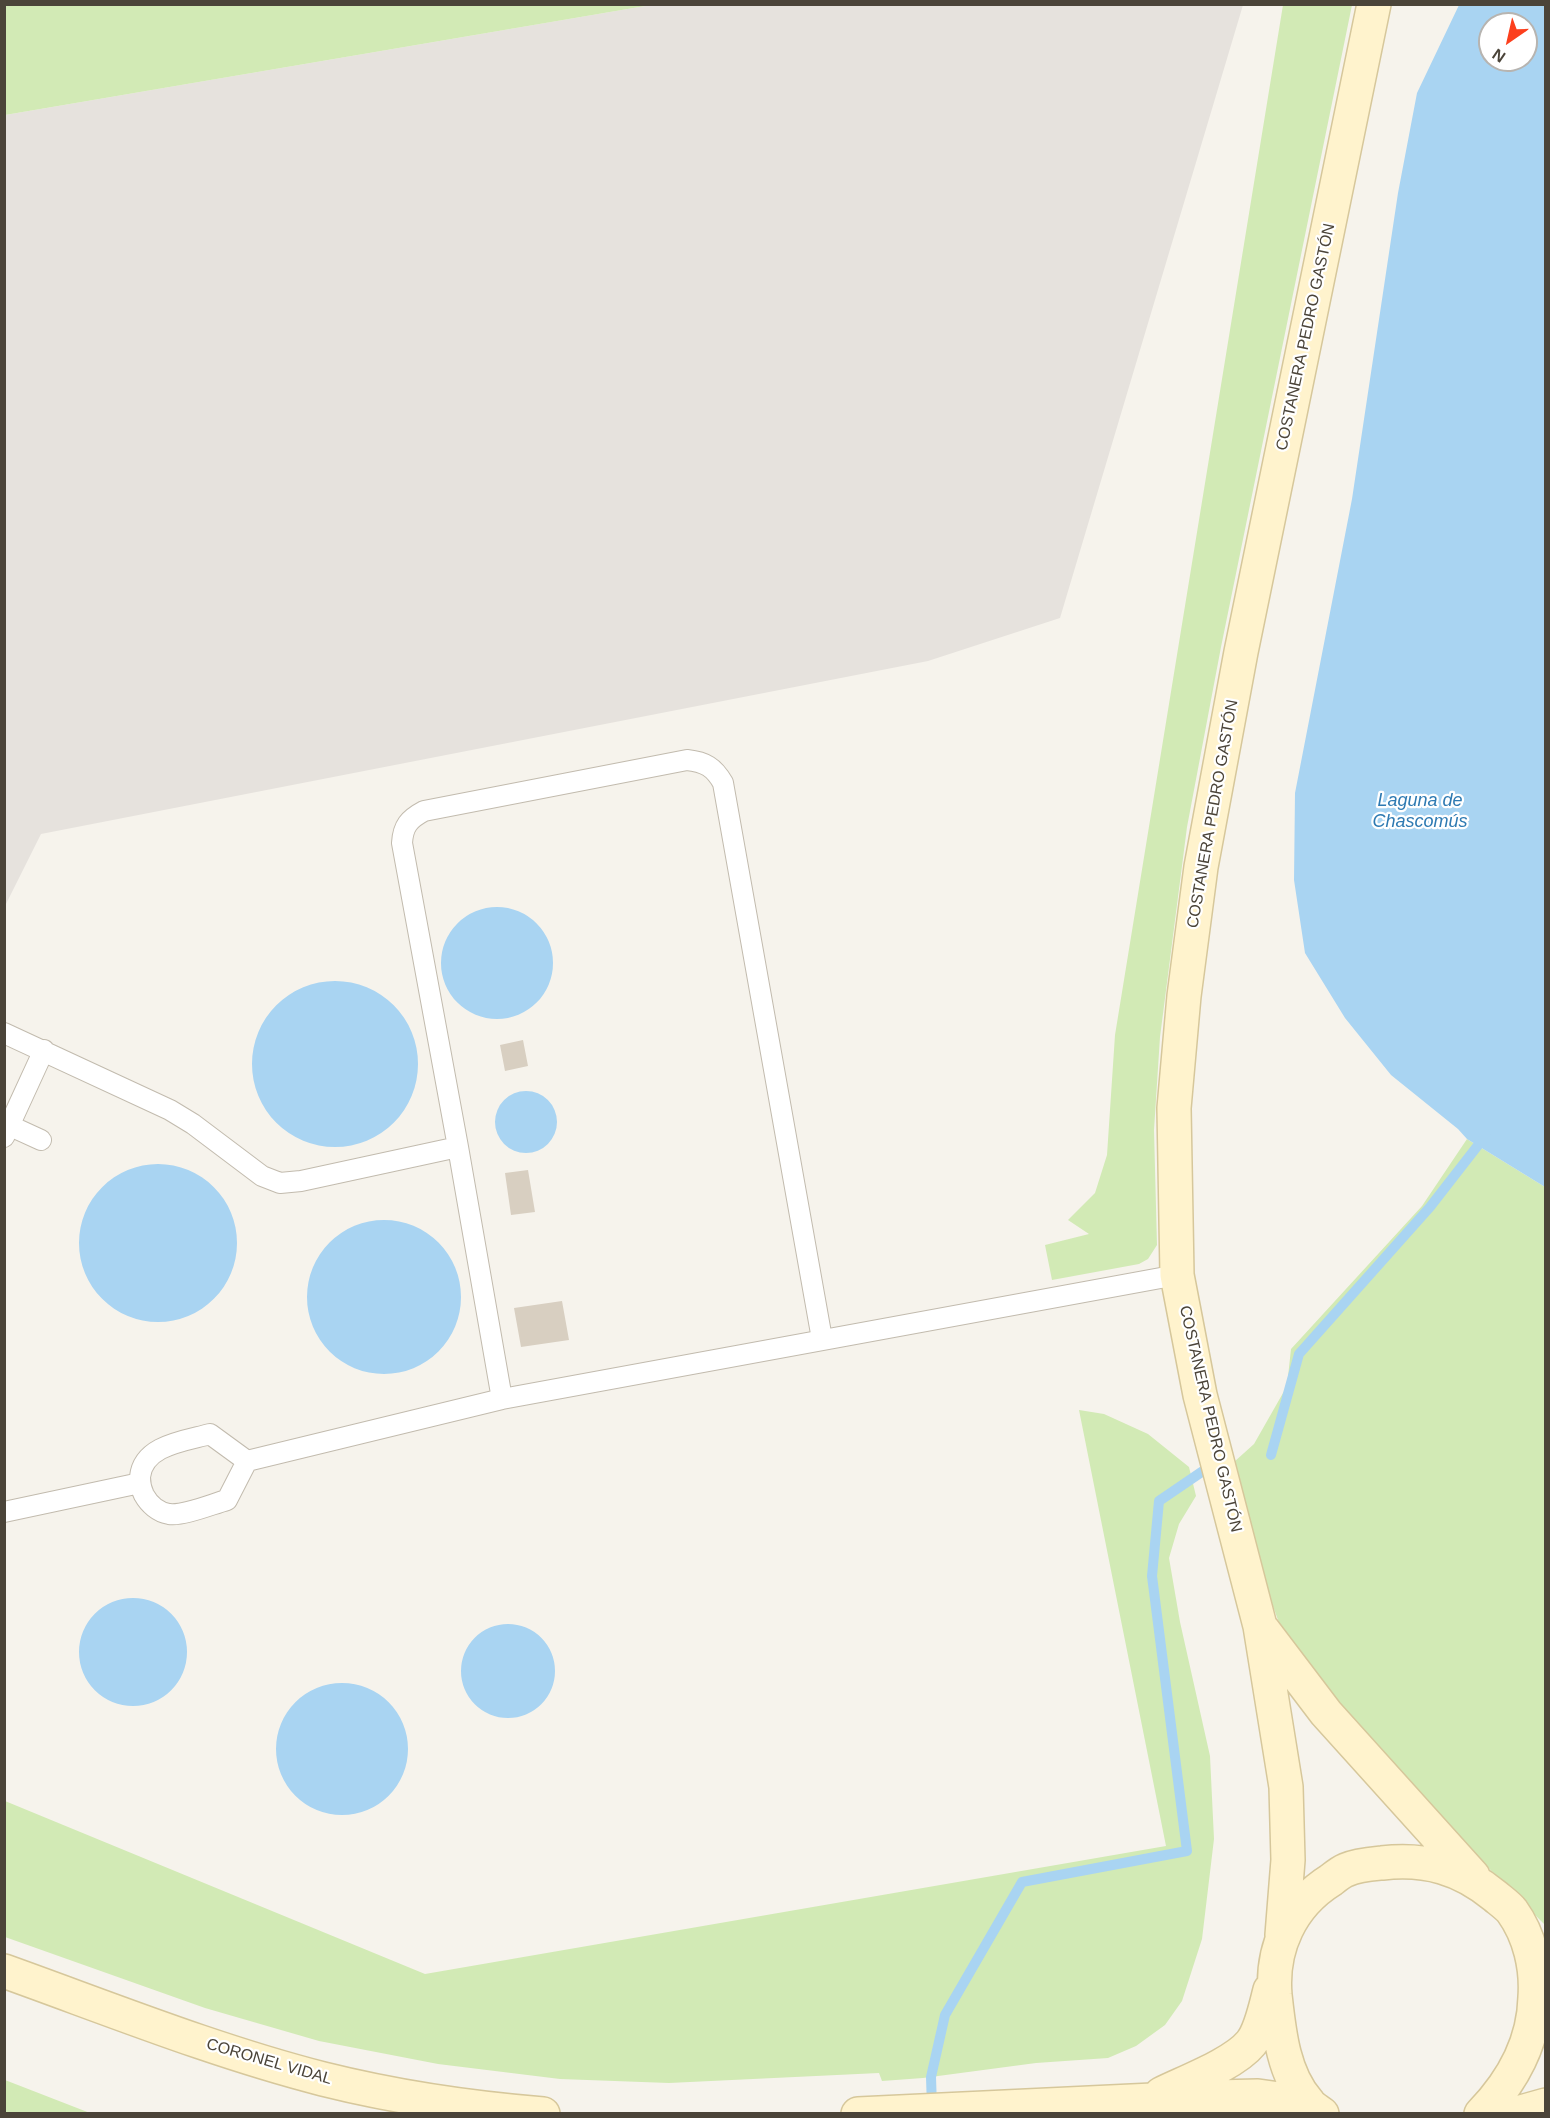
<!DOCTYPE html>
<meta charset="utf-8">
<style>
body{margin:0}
#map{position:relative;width:1550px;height:2118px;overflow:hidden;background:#f6f3ec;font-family:Arial,sans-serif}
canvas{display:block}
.frame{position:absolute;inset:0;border:6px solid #4b4439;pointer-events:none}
.north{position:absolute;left:1478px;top:12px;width:60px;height:60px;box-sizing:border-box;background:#fff;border:2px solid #b7b4b0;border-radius:50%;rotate:214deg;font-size:16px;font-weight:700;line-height:24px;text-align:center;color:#4b4439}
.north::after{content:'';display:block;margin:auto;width:21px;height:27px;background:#fc3f1d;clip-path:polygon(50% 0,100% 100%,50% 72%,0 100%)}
</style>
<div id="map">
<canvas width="1550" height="2118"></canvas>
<div class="frame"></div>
<div class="north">N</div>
</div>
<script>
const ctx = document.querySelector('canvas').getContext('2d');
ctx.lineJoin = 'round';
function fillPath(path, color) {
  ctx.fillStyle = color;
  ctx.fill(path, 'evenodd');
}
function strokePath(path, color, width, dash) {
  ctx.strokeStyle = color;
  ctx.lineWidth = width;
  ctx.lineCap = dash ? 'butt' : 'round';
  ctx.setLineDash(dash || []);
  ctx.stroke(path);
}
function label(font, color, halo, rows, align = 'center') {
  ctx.font = font + ' Arial,sans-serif';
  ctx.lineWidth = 4.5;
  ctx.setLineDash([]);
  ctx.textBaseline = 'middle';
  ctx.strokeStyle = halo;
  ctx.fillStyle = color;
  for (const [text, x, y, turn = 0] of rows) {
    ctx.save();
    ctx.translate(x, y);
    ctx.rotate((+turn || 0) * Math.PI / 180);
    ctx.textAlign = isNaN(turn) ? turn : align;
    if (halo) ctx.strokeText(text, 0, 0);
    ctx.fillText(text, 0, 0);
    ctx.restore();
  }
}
const industrial = new Path2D(`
 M 651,5 L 1243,5 L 1060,618 L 928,661 L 41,834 L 5,906 L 5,115 Z`);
const green = new Path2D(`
 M 5,4 L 651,4 L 651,5 L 5,115 Z
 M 1283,5 L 1352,5 L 1221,647 L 1187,827 L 1160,1037 L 1154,1130 L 1157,1245 L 1148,1259 L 1139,1264 L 1052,1280 L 1045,1245 L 1089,1234 L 1068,1220 L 1095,1193 L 1107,1155 L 1115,1035 Z
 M 1467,1139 L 1545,1187 L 1545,1925 L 1438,1817 L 1303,1662 L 1278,1620 L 1262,1576 L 1234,1462 L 1254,1444 L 1287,1386 L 1291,1349 L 1422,1206 Z
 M 1079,1410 L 1104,1414 L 1148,1434 L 1189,1467 L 1196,1496 L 1179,1524 L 1169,1558 L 1180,1622 L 1210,1756 L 1214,1839 L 1202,1939 L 1182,2001 L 1165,2025 L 1136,2046 L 1108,2058 L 1036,2063 L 923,2078 L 882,2081 L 879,2073 L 669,2083 L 560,2079 L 438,2064 L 319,2041 L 205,2008 L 5,1937 L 5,1801 L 425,1974 L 1166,1846 Z
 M 4,2080 L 5,2080 L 90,2113 L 5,2113 Z`);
const water = new Path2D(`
 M 1459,5 L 1545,5 L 1545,1187 L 1467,1139 L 1458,1129 L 1391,1075 L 1345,1018 L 1305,953 L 1294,880 L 1295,793 L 1352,499 L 1398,193 L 1417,93 ZM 1490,24 L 1526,24 L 1526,60 L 1490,60 Z
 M441 963a56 56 0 1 1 112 0a56 56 0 1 1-112 0Z
 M252 1064a83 83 0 1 1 166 0a83 83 0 1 1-166 0Z
 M495 1122a31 31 0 1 1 62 0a31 31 0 1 1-62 0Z
 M79 1243a79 79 0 1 1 158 0a79 79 0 1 1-158 0Z
 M307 1297a77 77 0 1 1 154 0a77 77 0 1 1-154 0Z
 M79 1652a54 54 0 1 1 108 0a54 54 0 1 1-108 0Z
 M461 1671a47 47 0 1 1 94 0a47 47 0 1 1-94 0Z
 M276 1749a66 66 0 1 1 132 0a66 66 0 1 1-132 0Z`);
const stream = new Path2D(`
 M 1271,1455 L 1299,1354 L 1430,1207 L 1486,1135
 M 932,2107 L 931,2077 L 945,2015 L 1022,1882 L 1187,1851 L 1152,1576 L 1159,1501 L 1203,1471`);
const building = new Path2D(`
 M 523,1040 L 528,1066 L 505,1071 L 500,1045 Z
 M 528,1170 L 535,1212 L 511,1215 L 505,1173 Z
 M 562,1301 L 569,1340 L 521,1347 L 514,1308 Z`);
const lane = new Path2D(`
 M 4,1033 L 170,1110 L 193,1124 L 262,1176 L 280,1183 L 301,1181 L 458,1147
 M 4,1123 L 41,1140
 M 4,1137 L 44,1050
 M 502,1399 L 458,1147 L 402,843 C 403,826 409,819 424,811 L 687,760 C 705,762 714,767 723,783 L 822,1339
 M 210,1434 L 247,1461 L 227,1500 C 212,1504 184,1516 169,1514 C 158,1512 149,1504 144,1495 C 141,1489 140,1484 140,1477 C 143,1445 185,1441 210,1434 Z
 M 247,1461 L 502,1399 L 1177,1275
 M 4,1512 L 140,1483`);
const secondary = new Path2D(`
 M 1263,1630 L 1326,1713 L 1473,1876
 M 1282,1935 L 1288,1860 L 1286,1787 L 1260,1626 L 1200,1395 L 1177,1275 L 1174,1108 L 1184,996 L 1201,867 L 1241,652 L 1374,4
 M 4,1971 C 110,2009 214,2051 323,2079 C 395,2097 470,2108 543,2114
 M 1161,2094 C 1185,2082 1234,2064 1251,2043 C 1261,2031 1266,2005 1270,1990
 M 858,2114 L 1216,2097 L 1258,2096 L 1308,2103
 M 1322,2114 C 1317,2110 1311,2107 1308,2102 C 1283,2074 1279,2031 1275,1995 C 1271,1948 1291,1905 1331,1880 C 1336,1876 1341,1872 1346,1870 C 1357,1865 1371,1864 1382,1863 C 1426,1858 1461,1868 1495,1896 C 1501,1901 1508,1906 1512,1911 C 1530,1936 1537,1968 1535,1997 C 1534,2042 1512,2082 1481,2114
 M 1514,2114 L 1546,2105`);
const streetNames = [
 ["COSTANERA PEDRO GASTÓN",1306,337,-78],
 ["COSTANERA PEDRO GASTÓN",1213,814,-80],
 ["COSTANERA PEDRO GASTÓN",1210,1419,77],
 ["CORONEL VIDAL",269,2062,16]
];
const waterNames = [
 ["Laguna de",1420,801],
 ["Chascomús",1420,822]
];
fillPath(industrial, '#e6e2dd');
fillPath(green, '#d2eab5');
fillPath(water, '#a9d4f2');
strokePath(stream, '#a9d4f2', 10);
fillPath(building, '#d8cfc1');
strokePath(lane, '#c2bbae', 22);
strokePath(secondary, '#d6c79b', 36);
strokePath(lane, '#fff', 20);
strokePath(secondary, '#fff3cd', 33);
label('16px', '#4b4439', '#fff', streetNames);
label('italic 18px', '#2e7ab2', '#fff', waterNames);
</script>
